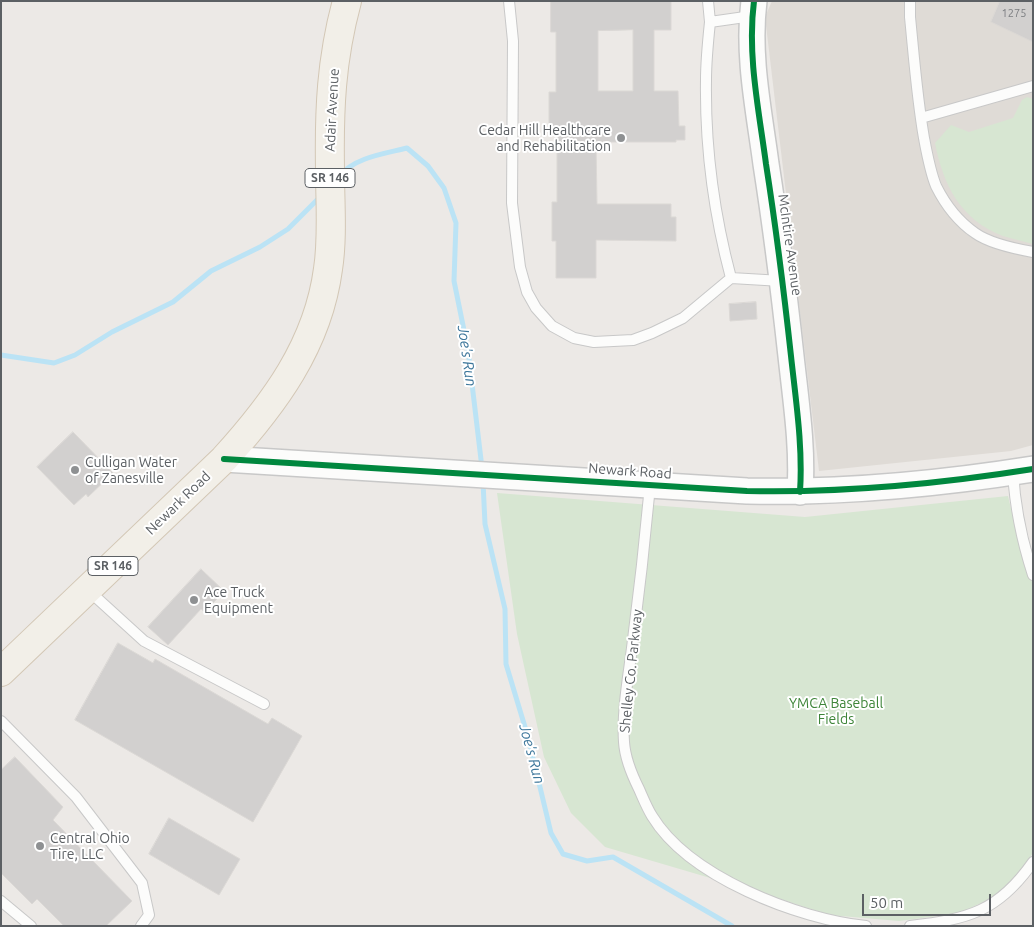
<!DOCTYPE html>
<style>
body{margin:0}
#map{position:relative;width:1034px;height:927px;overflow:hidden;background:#ece9e6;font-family:Ubuntu,sans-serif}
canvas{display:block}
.frame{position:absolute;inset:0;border:2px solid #5c6064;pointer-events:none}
.scale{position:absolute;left:862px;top:894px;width:129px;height:22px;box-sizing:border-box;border:2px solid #5c6064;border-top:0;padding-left:6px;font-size:15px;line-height:18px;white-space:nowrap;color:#5c6064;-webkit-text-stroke:4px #fff;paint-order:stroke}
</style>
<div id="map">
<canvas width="1034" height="927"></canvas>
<div class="frame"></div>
<div class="scale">50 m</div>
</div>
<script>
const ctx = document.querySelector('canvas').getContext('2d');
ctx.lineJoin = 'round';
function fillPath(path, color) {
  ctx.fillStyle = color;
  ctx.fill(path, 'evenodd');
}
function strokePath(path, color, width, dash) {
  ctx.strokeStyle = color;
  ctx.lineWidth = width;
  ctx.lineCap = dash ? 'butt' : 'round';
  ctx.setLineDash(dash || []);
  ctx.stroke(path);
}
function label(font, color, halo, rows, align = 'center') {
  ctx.font = font + ' Ubuntu,sans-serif';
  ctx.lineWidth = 4;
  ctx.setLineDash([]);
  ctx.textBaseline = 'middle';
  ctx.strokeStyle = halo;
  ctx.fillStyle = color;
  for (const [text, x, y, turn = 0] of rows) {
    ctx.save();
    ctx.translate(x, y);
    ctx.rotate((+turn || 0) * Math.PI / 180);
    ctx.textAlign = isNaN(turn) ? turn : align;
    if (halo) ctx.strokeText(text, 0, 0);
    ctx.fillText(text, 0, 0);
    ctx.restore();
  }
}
const education = new Path2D(`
 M 772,1 L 1033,1 L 1033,445 L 1011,451 L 819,471 L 765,17 Z`);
const green = new Path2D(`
 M 1027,97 L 1033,99 L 1033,244 C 1023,241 1012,239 1003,236 C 960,220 943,184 935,143 L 951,125 L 969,132 L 1013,118 L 1022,100 Z
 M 497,493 L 805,517 L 1008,496 L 1024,563 L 1033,584 L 1033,852 L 1029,860 L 998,895 L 960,913 L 899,921 L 829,915 L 768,895 L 605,847 L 571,813 L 544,757 L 517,634 Z`);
const stream = new Path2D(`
 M 339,176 C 356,157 383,154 407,148 L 428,166 L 444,188 L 456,223 L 454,281 L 468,350 L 482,468
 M 1,355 L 54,363 L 75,355 L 112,332 L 173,302 L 211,271 L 260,247 L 288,229 L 320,197
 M 483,482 L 485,524 L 505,609 L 506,664 L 528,737 L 551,833 L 563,854 L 587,861 L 613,857 L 732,926`);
const building = new Path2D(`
 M 551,1 L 671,1 L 671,30 L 654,30 L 654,91 L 678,91 L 679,126 L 685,126 L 685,140 L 676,140 L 676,142 L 596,142 L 597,204 L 671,204 L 671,217 L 676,217 L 676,241 L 596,240 L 596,278 L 556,278 L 556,241 L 552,241 L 552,202 L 557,202 L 557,135 L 549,135 L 549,92 L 556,92 L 556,32 L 551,32 ZM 633,30 L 633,91 L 598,91 L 598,31 Z
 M 1000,1 L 1033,1 L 1033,42 L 991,22 Z
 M 756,302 L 757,319 L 730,321 L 729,304 Z
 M 73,432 L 113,473 L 88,497 L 86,494 L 74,505 L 37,467 Z
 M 201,569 L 224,591 L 205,612 L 201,609 L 168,645 L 148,627 Z
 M 118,643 L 153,663 L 155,659 L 268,724 L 272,718 L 302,736 L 253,822 L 75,720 Z
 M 15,757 L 63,807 L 53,820 L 132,901 L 106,926 L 64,926 L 37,899 L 32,904 L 1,873 L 1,770 Z
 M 169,818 L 240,859 L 219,895 L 149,854 Z`);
const service = new Path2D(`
 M 509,1 L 513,41 L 512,203 L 520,267 L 527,292 L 536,308 L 552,326 L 574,338 L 594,342 L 633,340 L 652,333 L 683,318 L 731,278
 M 708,1 L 710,22
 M 910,1 L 910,17 C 914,57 917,98 924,138 C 927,154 930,171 936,186 C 945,204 959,222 975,233 C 989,243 1016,249 1033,252
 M 752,16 L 710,22 C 708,41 706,61 706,80 C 705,146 714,214 731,278 L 782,281
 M 921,118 L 1033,86
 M 1013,472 C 1015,508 1022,541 1033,575
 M 650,486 C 645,540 639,594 632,648 C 628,679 622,711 624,742 C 625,758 632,775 639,789 C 643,798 647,808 652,816 C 689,877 798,919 866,926
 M 88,590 L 144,641 L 264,704
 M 1,721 L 76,797 L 142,883 L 149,915 L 141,926
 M 1,901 L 31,926
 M 910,926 C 968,919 998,912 1033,862`);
const tertiary = new Path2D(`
 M 754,1 C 747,55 759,111 766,164 C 776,228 784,292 791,356 C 796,402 803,447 800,492
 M 224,459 L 747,491 C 843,493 939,484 1033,469`);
const primary = new Path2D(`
 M 1,672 L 224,459 C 274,404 318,345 328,269 C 333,237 330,203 330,170 C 329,110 331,60 347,1`);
const cycleway = new Path2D(`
 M 754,1 C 747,55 759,111 766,164 C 776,228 784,292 791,356 C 796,402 803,447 800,492
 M 224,459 L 747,491 C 843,493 939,484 1033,469`);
const markers = [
 [621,138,5,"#8e9092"],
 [75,470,5,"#8e9092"],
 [194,600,5,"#8e9092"],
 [40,846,5,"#8e9092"]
];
const numberNames = [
 ["1275",1014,13]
];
const shields = [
 [330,178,50],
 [113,566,50]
];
const shieldNames = [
 ["SR 146",330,178],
 ["SR 146",113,566]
];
const streetNames = [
 ["Adair Avenue",332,110,-87],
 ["McIntire Avenue",790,245,82],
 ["Newark Road",630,471,4],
 ["Newark Road",178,503,-44],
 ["Shelley Co. Parkway",631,671,-84]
];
const poiNames = [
 ["Cedar Hill Healthcare",611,130,"right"],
 ["and Rehabilitation",611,146,"right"],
 ["Culligan Water",85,462],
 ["of Zanesville",85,478],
 ["Ace Truck",204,592],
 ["Equipment",204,608],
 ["Central Ohio",50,838],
 ["Tire, LLC",50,854]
];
const parkNames = [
 ["YMCA Baseball",836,703],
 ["Fields",836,719]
];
const waterNames = [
 ["Joe's Run",467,356,82],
 ["Joe's Run",532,754,75]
];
fillPath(education, '#dfdbd6');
fillPath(green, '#d7e6d2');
strokePath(stream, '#bbe3f5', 5);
fillPath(building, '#d2d0cf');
strokePath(building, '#dbd8d5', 1);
strokePath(service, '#c8c8c8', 12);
strokePath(tertiary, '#c8c8c8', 28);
strokePath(primary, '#d3c7b5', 30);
strokePath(service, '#fcfcfb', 10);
strokePath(tertiary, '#fcfcfb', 25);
strokePath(primary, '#f2efe8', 28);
strokePath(cycleway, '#00873e', 6);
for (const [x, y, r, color] of markers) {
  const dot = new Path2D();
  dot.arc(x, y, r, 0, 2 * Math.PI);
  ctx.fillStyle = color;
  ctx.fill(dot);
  strokePath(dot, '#fff', 2);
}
label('11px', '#7b7d80', null, numberNames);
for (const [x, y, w] of shields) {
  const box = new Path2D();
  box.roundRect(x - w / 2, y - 9.5, w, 19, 4);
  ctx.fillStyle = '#fff';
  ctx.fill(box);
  strokePath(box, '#5c6064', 1);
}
label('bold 12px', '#5c6064', null, shieldNames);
label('14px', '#5c6064', '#fff', streetNames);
label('14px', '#5c6064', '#fff', poiNames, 'left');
label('14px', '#3e8539', '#fff', parkNames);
label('italic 15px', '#3e779b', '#fff', waterNames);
</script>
